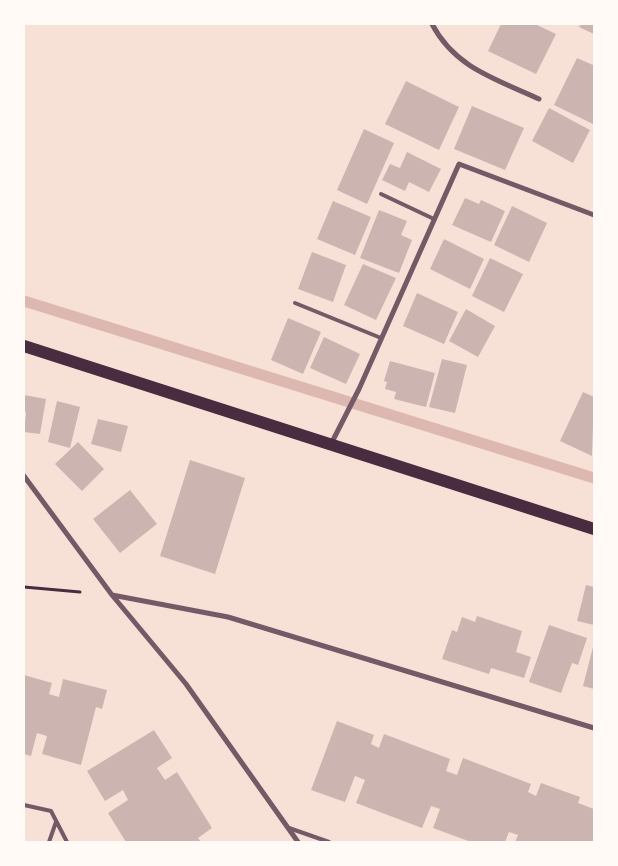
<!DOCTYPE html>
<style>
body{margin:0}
#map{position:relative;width:618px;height:866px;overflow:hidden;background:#f7e1d7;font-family:Raleway,sans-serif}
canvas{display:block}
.frame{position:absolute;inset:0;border:25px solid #fffaf5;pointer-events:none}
</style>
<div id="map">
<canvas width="618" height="866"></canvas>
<div class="frame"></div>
</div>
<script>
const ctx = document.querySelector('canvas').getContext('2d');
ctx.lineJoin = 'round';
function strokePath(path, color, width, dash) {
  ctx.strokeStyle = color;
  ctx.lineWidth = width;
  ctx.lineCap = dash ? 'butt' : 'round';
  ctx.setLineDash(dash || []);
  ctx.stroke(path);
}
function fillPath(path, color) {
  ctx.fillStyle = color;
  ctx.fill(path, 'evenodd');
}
const stream = new Path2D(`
 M 24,301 L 594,478`);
const building = new Path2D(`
 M 501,24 L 535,24 L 556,34 L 536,74 L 488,51 Z
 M 581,24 L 594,24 L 594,34 L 579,27 Z
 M 577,58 L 593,65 L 594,63 L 593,124 L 554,105 Z
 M 406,81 L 459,107 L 439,150 L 385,124 Z
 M 472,106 L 524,128 L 505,170 L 454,149 Z
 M 549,108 L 590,130 L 573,163 L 532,141 Z
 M 364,129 L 394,143 L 367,204 L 337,190 Z
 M 407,152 L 441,169 L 429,192 L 409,182 L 405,191 L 382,180 L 390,164 L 400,168 Z
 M 465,198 L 479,204 L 481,200 L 505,211 L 491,242 L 452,225 Z
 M 333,201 L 371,217 L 355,255 L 317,239 Z
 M 512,206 L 547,223 L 529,262 L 494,245 Z
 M 379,210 L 407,221 L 401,235 L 412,240 L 399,273 L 360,258 Z
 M 444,239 L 484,259 L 470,289 L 430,269 Z
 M 312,252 L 346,265 L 333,302 L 298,289 Z
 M 490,258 L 523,274 L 504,312 L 472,296 Z
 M 363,264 L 396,278 L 376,320 L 344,305 Z
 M 417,293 L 458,312 L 444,344 L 403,326 Z
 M 466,309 L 495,326 L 478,357 L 449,341 Z
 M 288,318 L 321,332 L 303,374 L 271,360 Z
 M 324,337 L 360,354 L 346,384 L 310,368 Z
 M 442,359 L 467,365 L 455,413 L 429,407 Z
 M 390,361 L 435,373 L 426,407 L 394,399 L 396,392 L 385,389 L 387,382 L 384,381 Z
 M 583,392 L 594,397 L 592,456 L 560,441 Z
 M 24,395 L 46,399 L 40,434 L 24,432 L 26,412 L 24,412 Z
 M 57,401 L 80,407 L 70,448 L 48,442 Z
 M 98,419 L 128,426 L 121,452 L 91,444 Z
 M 78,442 L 104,469 L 82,491 L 55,464 Z
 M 190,460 L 245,478 L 215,574 L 160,556 Z
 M 130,490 L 157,524 L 120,553 L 93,519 Z
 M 586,585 L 594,587 L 594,625 L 577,621 Z
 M 477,616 L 522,631 L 516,652 L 531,657 L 524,678 L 491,668 L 489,674 L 442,659 L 452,630 L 457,632 L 462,617 L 475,622 Z
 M 549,625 L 587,638 L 578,665 L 572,663 L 561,693 L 529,682 Z
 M 594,643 L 594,689 L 583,686 Z
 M 24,675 L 52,683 L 49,694 L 59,697 L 63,679 L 107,690 L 102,709 L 96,707 L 81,765 L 42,754 L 47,736 L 37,733 L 31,756 L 24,754 Z
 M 337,721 L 374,735 L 371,744 L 379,748 L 384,734 L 450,759 L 446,771 L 457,775 L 463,758 L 531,784 L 528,792 L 536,796 L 541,783 L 580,797 L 578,803 L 594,809 L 594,842 L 515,842 L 518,835 L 509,832 L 505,842 L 471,842 L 433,828 L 440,809 L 431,806 L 422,828 L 356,803 L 365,780 L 355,776 L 345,802 L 311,790 Z
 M 154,730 L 172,758 L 157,768 L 165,780 L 177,772 L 212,828 L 198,838 L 201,842 L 126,842 L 108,813 L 128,800 L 123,790 L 105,801 L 87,771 Z`);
const path = new Path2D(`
 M 24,587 L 80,592`);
const service = new Path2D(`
 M 381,194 L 434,219
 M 295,303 L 381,338
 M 24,805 L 51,811 L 67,842
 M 289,828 L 329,842
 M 49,842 L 56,822`);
const minor = new Path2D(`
 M 432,24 C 455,68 496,79 539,99
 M 331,444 L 359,389 L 459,164 L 594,215
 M 24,476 L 112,595 L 186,684 L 298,842
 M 112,595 L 228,617 L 594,728`);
const primary = new Path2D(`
 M 24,346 L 594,529`);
strokePath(stream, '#dcb8b0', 11);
fillPath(building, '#ccb4b1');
strokePath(path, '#4a2c40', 3);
strokePath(service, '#755966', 4);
strokePath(minor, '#755966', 5);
strokePath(primary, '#4a2c40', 12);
</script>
